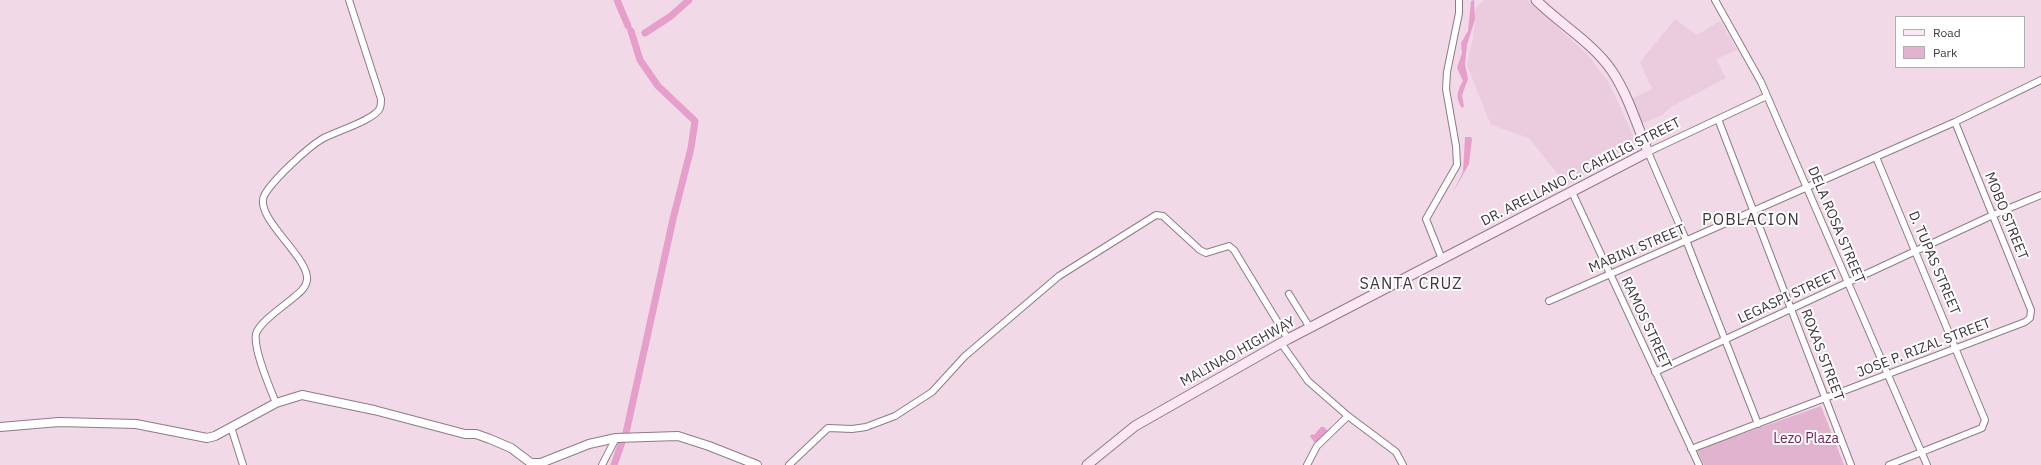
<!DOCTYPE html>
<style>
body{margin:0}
#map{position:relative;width:2041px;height:465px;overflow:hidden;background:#f2d9e7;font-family:"IBM Plex Sans",sans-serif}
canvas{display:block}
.legend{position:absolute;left:1895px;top:16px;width:130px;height:52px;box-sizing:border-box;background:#fff;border:1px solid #b2afb1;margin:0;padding:5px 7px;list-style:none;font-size:12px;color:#3f363b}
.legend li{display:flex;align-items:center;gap:8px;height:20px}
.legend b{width:20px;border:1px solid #b2afb1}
</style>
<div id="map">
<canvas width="2041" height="465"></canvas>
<ul class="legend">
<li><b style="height:5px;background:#fde7f4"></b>Road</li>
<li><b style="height:11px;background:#e1b3ce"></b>Park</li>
</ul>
</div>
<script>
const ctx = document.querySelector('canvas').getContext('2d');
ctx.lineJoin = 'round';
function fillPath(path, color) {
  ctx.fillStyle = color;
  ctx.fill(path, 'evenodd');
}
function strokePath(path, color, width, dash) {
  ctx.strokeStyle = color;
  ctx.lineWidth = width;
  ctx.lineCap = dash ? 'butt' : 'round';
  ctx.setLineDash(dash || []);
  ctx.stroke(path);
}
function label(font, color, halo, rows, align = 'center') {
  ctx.font = font + ' "IBM Plex Sans",sans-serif';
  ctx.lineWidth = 4;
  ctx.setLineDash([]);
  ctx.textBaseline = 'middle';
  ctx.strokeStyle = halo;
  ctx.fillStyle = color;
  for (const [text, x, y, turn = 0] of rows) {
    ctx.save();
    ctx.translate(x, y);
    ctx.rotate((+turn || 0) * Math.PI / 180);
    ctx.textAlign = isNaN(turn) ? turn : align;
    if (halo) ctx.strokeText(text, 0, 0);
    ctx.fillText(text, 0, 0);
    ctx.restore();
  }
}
const built = new Path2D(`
 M 1484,0 L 1527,0 L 1588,55 L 1609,83 L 1635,140 L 1634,147 L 1566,185 L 1529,138 L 1491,125 L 1467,65 L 1473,38 L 1475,9 Z
 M 1675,19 L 1697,35 L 1720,21 L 1737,50 L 1716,59 L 1726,78 L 1671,107 L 1662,115 L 1641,124 L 1631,99 L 1652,89 L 1640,62 Z`);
const green = new Path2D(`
 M 1821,406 L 1844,465 L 1704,465 L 1697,450 Z`);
const water = new Path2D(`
 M 1474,0 L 1475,19 L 1467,45 L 1465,64 L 1468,79 L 1462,95 L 1464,106 L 1462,108 C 1455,98 1457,91 1463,81 L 1457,68 L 1462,53 L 1461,43 L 1468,31 L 1471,1 Z
 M 1465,137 L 1471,137 L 1472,139 L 1469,164 L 1452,194 L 1463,172 Z
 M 1321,427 L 1324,427 L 1329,432 L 1318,444 L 1314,442 L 1310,436 L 1312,434 L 1314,435 Z`);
const canal = new Path2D(`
 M 617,0 L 628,26
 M 645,33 L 671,16 L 689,0
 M 626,433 L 673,219 L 691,148 L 695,121 L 658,86 L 640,60 L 631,31
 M 614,465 L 622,442`);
const minor = new Path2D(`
 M 1715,0 L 1761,82 L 1927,465
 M 1718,119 L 1851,465
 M 1876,157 L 1985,420 L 1982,428 L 1889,465
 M 1572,192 L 1699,465
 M 1442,259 L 1426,219 L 1457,165 L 1456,146 L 1446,89 L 1447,72 L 1459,13 L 1459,0
 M 1289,294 L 1310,328
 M 1549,301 L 1955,122 L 2041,80
 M 1281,343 L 1308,381 L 1348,416 L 1396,452 L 1403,465
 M 1655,372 L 1993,215 L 2041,195
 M 276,403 C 270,388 253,349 256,334 C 259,322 284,306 293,298 C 299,293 306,288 307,280 C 310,257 251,216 265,194 C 274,179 307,148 322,139 C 334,132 375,120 380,108 C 381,105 381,101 381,99 L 349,0
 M 1758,424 L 1686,240 L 1648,152 L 1767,96
 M 231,427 L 243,465
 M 1691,449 L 2025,322 L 2030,318 L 2031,310 L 1955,122
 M 602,465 L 616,438
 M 789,465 L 828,428 L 852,429 L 866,427 L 895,416 L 932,392 L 965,356 L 1059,276 L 1156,215 L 1163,216 L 1200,250 L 1206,253 L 1229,246 L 1234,250 L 1288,339
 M 1307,465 L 1317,446 L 1348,416`);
const tertiary = new Path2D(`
 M 0,427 L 59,422 L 136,424 L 207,438 L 215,436 L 276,403 L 302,395 L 374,410 L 465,434 L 476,434 L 490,439 L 511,448 L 531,463 L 541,463 L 589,444 L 616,438 L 678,436 L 709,446 L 757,465`);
const secondary = new Path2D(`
 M 1087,465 L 1135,426 L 1288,339 L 1648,152 C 1637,125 1628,95 1612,71 C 1593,43 1560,24 1536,0`);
const streetNames = [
 ["DR. ARELLANO C. CAHILIG STREET",1581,172,-27],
 ["MOBO STREET",2006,216,68],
 ["DELA ROSA STREET",1836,225,67],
 ["MABINI STREET",1637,249,-23],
 ["D. TUPAS STREET",1934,263,67],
 ["LEGASPI STREET",1788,297,-25],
 ["RAMOS STREET",1646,323,65],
 ["JOSE P. RIZAL STREET",1924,348,-21],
 ["MALINAO HIGHWAY",1238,352,-29],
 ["ROXAS STREET",1822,355,69]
];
const parkNames = [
 ["Lezo Plaza",1806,439]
];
const quarterNames = [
 ["POBLACION",1751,220],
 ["SANTA CRUZ",1411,284]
];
fillPath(built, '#ebccde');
fillPath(green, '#e1b3ce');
fillPath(water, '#e69eca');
strokePath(canal, '#e69eca', 7);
strokePath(minor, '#907a87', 8);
strokePath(tertiary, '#907a87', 10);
strokePath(secondary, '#907a87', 11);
strokePath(minor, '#fff', 6);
strokePath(tertiary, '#fff', 8);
strokePath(secondary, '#fde7f4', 9);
label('14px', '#3f363b', '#fff', streetNames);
label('14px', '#75235c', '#fff', parkNames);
ctx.letterSpacing = '1px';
label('16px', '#3f363b', '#fff', quarterNames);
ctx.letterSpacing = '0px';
</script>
